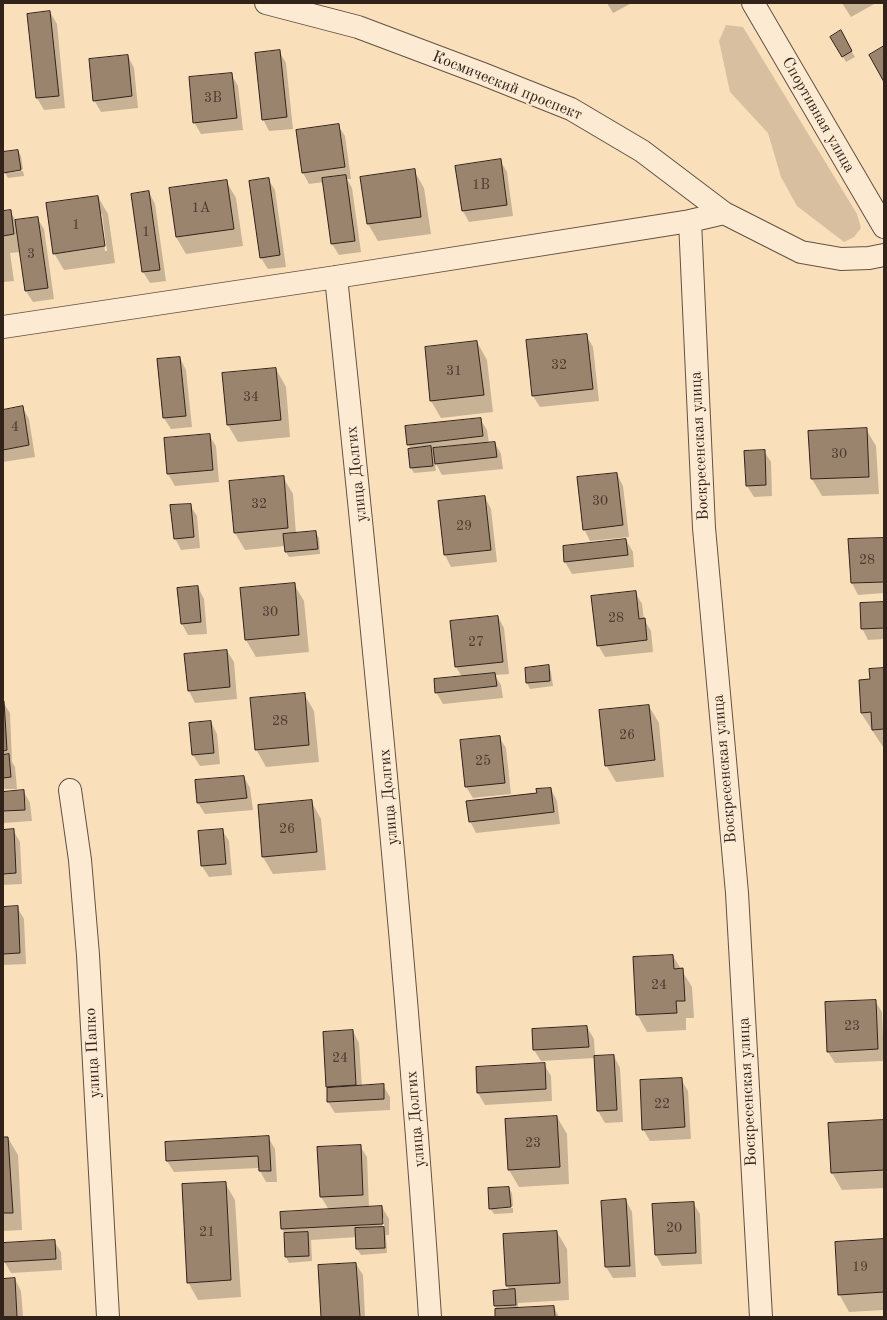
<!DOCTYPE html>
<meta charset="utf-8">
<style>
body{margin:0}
#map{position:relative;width:887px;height:1320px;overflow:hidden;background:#fadfbb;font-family:"Old Standard TT",serif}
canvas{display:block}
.frame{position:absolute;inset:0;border:4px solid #31221a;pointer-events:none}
</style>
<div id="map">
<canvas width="887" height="1320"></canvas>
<div class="frame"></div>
</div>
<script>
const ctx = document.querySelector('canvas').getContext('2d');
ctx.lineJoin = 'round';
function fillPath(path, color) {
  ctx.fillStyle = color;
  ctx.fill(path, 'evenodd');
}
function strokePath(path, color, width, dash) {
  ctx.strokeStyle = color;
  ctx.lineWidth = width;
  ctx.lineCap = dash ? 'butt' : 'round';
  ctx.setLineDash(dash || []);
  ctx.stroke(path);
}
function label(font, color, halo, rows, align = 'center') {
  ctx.font = font + ' "Old Standard TT",serif';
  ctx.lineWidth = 3.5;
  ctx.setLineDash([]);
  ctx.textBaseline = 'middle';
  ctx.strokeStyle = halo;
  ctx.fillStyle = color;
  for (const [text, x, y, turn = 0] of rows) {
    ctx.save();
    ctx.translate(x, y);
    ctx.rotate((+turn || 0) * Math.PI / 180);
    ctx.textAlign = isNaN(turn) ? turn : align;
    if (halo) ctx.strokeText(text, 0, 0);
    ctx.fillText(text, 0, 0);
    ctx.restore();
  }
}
const green = new Path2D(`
 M 726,25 L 743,27 L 857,214 L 861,228 L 854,237 L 844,242 L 797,206 L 781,177 L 768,133 L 730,92 L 719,41 Z`);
const shadow = new Path2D(`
 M 607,3 L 632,3 L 613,13 Z
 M 842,3 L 876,3 L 851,17 Z
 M 50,12 L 57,24 L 65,108 L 44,110 L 37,98 L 28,15 Z
 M 840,32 L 855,57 L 846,62 L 831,37 Z
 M 279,51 L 286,63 L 293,129 L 269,131 L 263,119 Z
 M 128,56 L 134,68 L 138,108 L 101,112 L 94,100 Z
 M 231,74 L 238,86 L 243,130 L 201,134 L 194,122 Z
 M 338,125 L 345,136 L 351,179 L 347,179 L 352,188 L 361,252 L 339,255 L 332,244 L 324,182 L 309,184 L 303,173 Z
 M 18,151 L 21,156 L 23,169 L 5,171 L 5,173 L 23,171 L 24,176 L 8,178 L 4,171 L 3,175 L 3,153 Z
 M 500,160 L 507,172 L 513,216 L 469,222 L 463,211 Z
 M 414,170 L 424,188 L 431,234 L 378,241 L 368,224 L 362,178 Z
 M 268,179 L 275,190 L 286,267 L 268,269 L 261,258 Z
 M 226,181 L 236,198 L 243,246 L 186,254 L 176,237 Z
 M 149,192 L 155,204 L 166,281 L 150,283 L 143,272 Z
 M 98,197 L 108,214 L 115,263 L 64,270 L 54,253 ZM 100,214 L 102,214 L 107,251 L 105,251 Z
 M 10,211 L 16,221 L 37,218 L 44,229 L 54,299 L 33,302 L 26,291 L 20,252 L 10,253 L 14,281 L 3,282 L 3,212 Z
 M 586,335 L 593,347 L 599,401 L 540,407 L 533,396 Z
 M 477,342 L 487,360 L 493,412 L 441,418 L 431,401 Z
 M 180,358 L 186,370 L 192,427 L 171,429 L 164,418 Z
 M 276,369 L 286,387 L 290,437 L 238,442 L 228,425 Z
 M 23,408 L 29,419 L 35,457 L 3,462 L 3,411 Z
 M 480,419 L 487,430 L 489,443 L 495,443 L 501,454 L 503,469 L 442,475 L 435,462 L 436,471 L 414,473 L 411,468 L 411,450 L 408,444 Z
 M 866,429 L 876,446 L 879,494 L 822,496 L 812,479 L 809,432 Z
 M 209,435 L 216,446 L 219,482 L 175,486 L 168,474 L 165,439 Z
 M 764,451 L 771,462 L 772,496 L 754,497 L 747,486 Z
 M 617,474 L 623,486 L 629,537 L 590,541 L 584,529 Z
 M 283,477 L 293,494 L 296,534 L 315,532 L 319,538 L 320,554 L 289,557 L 286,552 L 285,546 L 245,550 L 235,533 Z
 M 485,497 L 491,509 L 497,562 L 451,567 L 445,555 L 439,502 Z
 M 190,505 L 197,516 L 200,548 L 181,550 L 175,538 Z
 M 884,539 L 884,593 L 858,595 L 852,583 L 849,540 Z
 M 626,540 L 633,552 L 634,567 L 572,574 L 565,562 L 564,547 Z
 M 294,584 L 304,601 L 309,652 L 256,657 L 246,640 Z
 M 198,587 L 204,599 L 207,634 L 188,635 L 182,624 Z
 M 635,592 L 642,604 L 644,619 L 651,631 L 653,652 L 605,657 L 598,645 Z
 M 884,603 L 884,639 L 868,640 L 862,628 Z
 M 498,617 L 504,628 L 509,674 L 495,675 L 501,685 L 503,698 L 443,704 L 436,692 L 462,677 L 456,667 L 451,622 Z
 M 227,651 L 234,662 L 237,699 L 195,703 L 189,691 L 185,655 Z
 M 548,666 L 551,672 L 553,686 L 530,689 L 527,683 L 526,669 Z
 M 884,669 L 884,747 L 883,747 L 861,713 L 871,680 Z
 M 304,694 L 314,711 L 319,762 L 266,767 L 256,749 Z
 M 3,702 L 10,713 L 12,762 L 15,767 L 17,789 L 3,789 Z
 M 649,706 L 659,723 L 664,777 L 616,782 L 606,765 Z
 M 211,722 L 217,734 L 220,764 L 200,766 L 193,755 Z
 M 499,737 L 506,748 L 511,794 L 473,798 L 466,787 Z
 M 244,777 L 250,788 L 253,810 L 205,814 L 198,803 Z
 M 551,789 L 557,801 L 560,824 L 476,833 L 470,821 Z
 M 24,792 L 30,803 L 32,821 L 3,823 L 3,793 Z
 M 311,801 L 321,819 L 326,870 L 273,874 L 263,857 L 259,806 Z
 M 13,830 L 20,842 L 22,884 L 3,885 L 3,831 Z
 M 222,830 L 229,841 L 232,875 L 209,877 L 202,866 Z
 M 17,907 L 24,919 L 26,964 L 3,965 L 3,908 Z
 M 673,956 L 692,987 L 694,1018 L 686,1018 L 686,1030 L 647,1032 L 637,1014 Z
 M 875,1001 L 882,1012 L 884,1061 L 835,1063 L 828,1052 Z
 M 587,1027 L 594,1039 L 595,1057 L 614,1056 L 620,1068 L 623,1122 L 605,1123 L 598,1111 L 595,1058 L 541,1061 L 534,1050 Z
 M 353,1031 L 359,1043 L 362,1087 L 383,1085 L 390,1097 L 390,1110 L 335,1113 L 328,1102 L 324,1033 Z
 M 544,1064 L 551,1076 L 552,1101 L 485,1105 L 478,1093 L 477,1068 Z
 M 681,1079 L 688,1091 L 691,1139 L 650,1141 L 643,1129 Z
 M 557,1117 L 567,1134 L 569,1184 L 519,1187 L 509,1170 Z
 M 884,1122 L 884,1188 L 842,1190 L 832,1173 Z
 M 268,1137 L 275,1149 L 277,1182 L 266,1182 L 260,1171 L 259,1168 L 174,1172 L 167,1161 Z
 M 3,1138 L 8,1138 L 18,1155 L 22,1230 L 3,1231 Z
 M 360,1146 L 367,1157 L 369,1208 L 382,1207 L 389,1219 L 389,1235 L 386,1235 L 387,1253 L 361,1255 L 357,1249 L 357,1237 L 311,1240 L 312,1261 L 289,1263 L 286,1257 L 285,1234 L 282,1229 L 281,1213 L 329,1210 L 321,1197 ZM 382,1218 L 384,1218 L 384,1229 L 382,1229 Z
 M 225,1183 L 235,1200 L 241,1297 L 198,1300 L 188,1282 Z
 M 509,1188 L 512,1193 L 513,1206 L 492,1207 L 492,1209 L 513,1208 L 513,1213 L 494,1214 L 490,1208 Z
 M 626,1200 L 632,1212 L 636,1277 L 613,1278 L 606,1267 Z
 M 693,1203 L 700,1214 L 702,1264 L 662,1266 L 656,1255 Z
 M 557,1232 L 567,1249 L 569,1300 L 518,1303 L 518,1309 L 554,1307 L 559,1317 L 496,1317 L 497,1310 L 495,1306 L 510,1291 L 507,1286 Z
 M 884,1240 L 884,1310 L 849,1312 L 839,1294 Z
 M 54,1241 L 61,1252 L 62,1270 L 11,1273 L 4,1261 L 3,1244 Z
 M 356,1264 L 363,1275 L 365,1317 L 322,1317 Z
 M 15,1279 L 21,1291 L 23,1317 L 3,1317 L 3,1280 Z`);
const building = new Path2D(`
 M 50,11 L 59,96 L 36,98 L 27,14 Z
 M 841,30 L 852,51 L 842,57 L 830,37 Z
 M 884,46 L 884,82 L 869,55 Z
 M 280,50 L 287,117 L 262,120 L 255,53 Z
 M 128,55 L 132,96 L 93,101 L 89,59 Z
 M 232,73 L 237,118 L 193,123 L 189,77 Z
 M 339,124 L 345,167 L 302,173 L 296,130 Z
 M 18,150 L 21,170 L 3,173 L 3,152 Z
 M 501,159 L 507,205 L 462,211 L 455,166 Z
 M 415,169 L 421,217 L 367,224 L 360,177 Z
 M 346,175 L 355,241 L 331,244 L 322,178 Z
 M 269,178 L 280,255 L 260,258 L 249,181 Z
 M 227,180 L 234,229 L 176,237 L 169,188 Z
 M 149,191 L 160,270 L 142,272 L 131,194 Z
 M 98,196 L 105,246 L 53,254 L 46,203 Z
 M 11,210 L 14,234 L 3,236 L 3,211 Z
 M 38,217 L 48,288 L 25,291 L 15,220 Z
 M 587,334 L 593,389 L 532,396 L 526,340 Z
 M 477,341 L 484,395 L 430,401 L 425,347 Z
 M 180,357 L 186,416 L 163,418 L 157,359 Z
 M 276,368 L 281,420 L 227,425 L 222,373 Z
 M 23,406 L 29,445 L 3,450 L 3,410 Z
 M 481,418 L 483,436 L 407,445 L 405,426 Z
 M 867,428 L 869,477 L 811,479 L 808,431 Z
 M 210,434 L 213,470 L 167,474 L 164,438 Z
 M 495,442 L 497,457 L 435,464 L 433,448 Z
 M 431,446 L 433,466 L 410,468 L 408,449 Z
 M 765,450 L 766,485 L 746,486 L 744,451 Z
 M 617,473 L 623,525 L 583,530 L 577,477 Z
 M 284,476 L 288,528 L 234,533 L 229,481 Z
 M 485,496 L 491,550 L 444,555 L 438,501 Z
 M 191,504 L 194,537 L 174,539 L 170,505 Z
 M 316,531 L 318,549 L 285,552 L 283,534 Z
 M 884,538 L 884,582 L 851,583 L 848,539 Z
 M 626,539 L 628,555 L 564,562 L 563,546 Z
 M 295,583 L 299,635 L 245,640 L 240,588 Z
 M 198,586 L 201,622 L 181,624 L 177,588 Z
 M 636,591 L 639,619 L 645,618 L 647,640 L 597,646 L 591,596 Z
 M 884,602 L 884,628 L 861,629 L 860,603 Z
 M 498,616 L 503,662 L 455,667 L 450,621 Z
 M 227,650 L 230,687 L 188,691 L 184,654 Z
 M 549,665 L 550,681 L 526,683 L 525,668 Z
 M 884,668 L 884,729 L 872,730 L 871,712 L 861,713 L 859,680 L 870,679 L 869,669 Z
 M 495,673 L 497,686 L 435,693 L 434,679 Z
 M 305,693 L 309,745 L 255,750 L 250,698 Z
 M 3,701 L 4,701 L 7,750 L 3,751 Z
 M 649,705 L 655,760 L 605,766 L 599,710 Z
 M 211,721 L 214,753 L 192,755 L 189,723 Z
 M 500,736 L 505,783 L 465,787 L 460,740 Z
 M 9,754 L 11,777 L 3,778 L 3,755 Z
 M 244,776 L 247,798 L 197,803 L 195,780 Z
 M 551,788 L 554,812 L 469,822 L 466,801 L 537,793 L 536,789 Z
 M 24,790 L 25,810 L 3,811 L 3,792 Z
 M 312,800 L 317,852 L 262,857 L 258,805 Z
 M 14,829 L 16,873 L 3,874 L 3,830 Z
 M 223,829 L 226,864 L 201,866 L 198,831 Z
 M 18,906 L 20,953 L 3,954 L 3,907 Z
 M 673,955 L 674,969 L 683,968 L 685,1001 L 676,1001 L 677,1013 L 636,1015 L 633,957 Z
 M 876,1000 L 878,1049 L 827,1052 L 825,1002 Z
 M 587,1026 L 589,1047 L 533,1050 L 532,1029 Z
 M 353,1030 L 356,1085 L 326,1087 L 323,1032 Z
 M 614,1055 L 617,1110 L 597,1111 L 594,1056 Z
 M 545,1063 L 546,1089 L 477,1093 L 476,1067 Z
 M 682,1078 L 685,1127 L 642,1130 L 640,1080 Z
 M 384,1084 L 384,1099 L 327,1102 L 327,1088 Z
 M 557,1116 L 560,1167 L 508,1170 L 505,1119 Z
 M 884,1120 L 884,1170 L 831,1173 L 828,1123 Z
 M 269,1136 L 271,1171 L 259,1171 L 258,1156 L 166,1161 L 165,1142 Z
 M 3,1137 L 8,1137 L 13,1213 L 3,1213 Z
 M 361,1145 L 363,1195 L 320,1197 L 317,1147 Z
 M 226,1182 L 231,1280 L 187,1283 L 182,1184 Z
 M 509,1187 L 511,1207 L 489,1209 L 488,1188 Z
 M 626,1199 L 630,1266 L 605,1267 L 601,1201 Z
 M 694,1202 L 696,1253 L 655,1255 L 652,1204 Z
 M 382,1206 L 383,1224 L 281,1229 L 280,1212 Z
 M 384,1227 L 385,1248 L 356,1249 L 355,1228 Z
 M 557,1231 L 560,1283 L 506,1286 L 503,1234 Z
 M 308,1232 L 309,1256 L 285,1257 L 284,1233 Z
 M 884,1239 L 884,1292 L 838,1295 L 835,1242 Z
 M 55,1240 L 56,1259 L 3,1262 L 3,1243 Z
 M 356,1263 L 360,1317 L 321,1317 L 318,1265 Z
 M 15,1278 L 17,1317 L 3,1317 L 3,1279 Z
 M 515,1289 L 516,1305 L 494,1306 L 493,1291 Z
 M 554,1306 L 555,1317 L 495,1317 L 495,1309 Z`);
const minor = new Path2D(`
 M 266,3 L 358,27 L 483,74 L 571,109 L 642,151 L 724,213 L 801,252 L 841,259 L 869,258 L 884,255
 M 753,3 L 884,227
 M 690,221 L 704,528 L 737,893 L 761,1317
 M 336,277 C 372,623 407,970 430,1317
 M 3,327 L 336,277 L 690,221 L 724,213
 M 70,790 L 80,860 L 88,955 L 108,1317`);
const numberNames = [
 ["3В",213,98],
 ["1В",481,185],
 ["1А",201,208],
 ["1",76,225],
 ["1",146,232],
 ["3",31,254],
 ["32",559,365],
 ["31",454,371],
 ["34",251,397],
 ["4",15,427],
 ["30",839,454],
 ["30",600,501],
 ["32",259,504],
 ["29",464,526],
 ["28",867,560],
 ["30",270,612],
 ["28",616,618],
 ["27",476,642],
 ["28",280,721],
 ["26",627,735],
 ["25",483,761],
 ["26",287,829],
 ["24",659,985],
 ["23",852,1026],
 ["24",340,1058],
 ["22",662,1104],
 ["23",533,1143],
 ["20",674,1228],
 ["21",207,1232],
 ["19",860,1267]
];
const streetNames = [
 ["Космический проспект",507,86,22],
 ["Спортивная улица",818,115,60],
 ["Воскресенская улица",700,446,-93],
 ["улица Долгих",357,474,-96],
 ["Воскресенская улица",725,769,-95],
 ["улица Долгих",389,797,-95],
 ["улица Папко",93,1053,-93],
 ["Воскресенская улица",748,1092,-93],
 ["улица Долгих",416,1119,-95]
];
fillPath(green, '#d8bfa0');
fillPath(shadow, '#0003');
fillPath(building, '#9a846e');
strokePath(building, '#31221a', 1);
strokePath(minor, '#635142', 24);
strokePath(minor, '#fcead3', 22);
label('14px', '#4b3a2f', null, numberNames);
label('16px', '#31221a', '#fcead3', streetNames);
</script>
